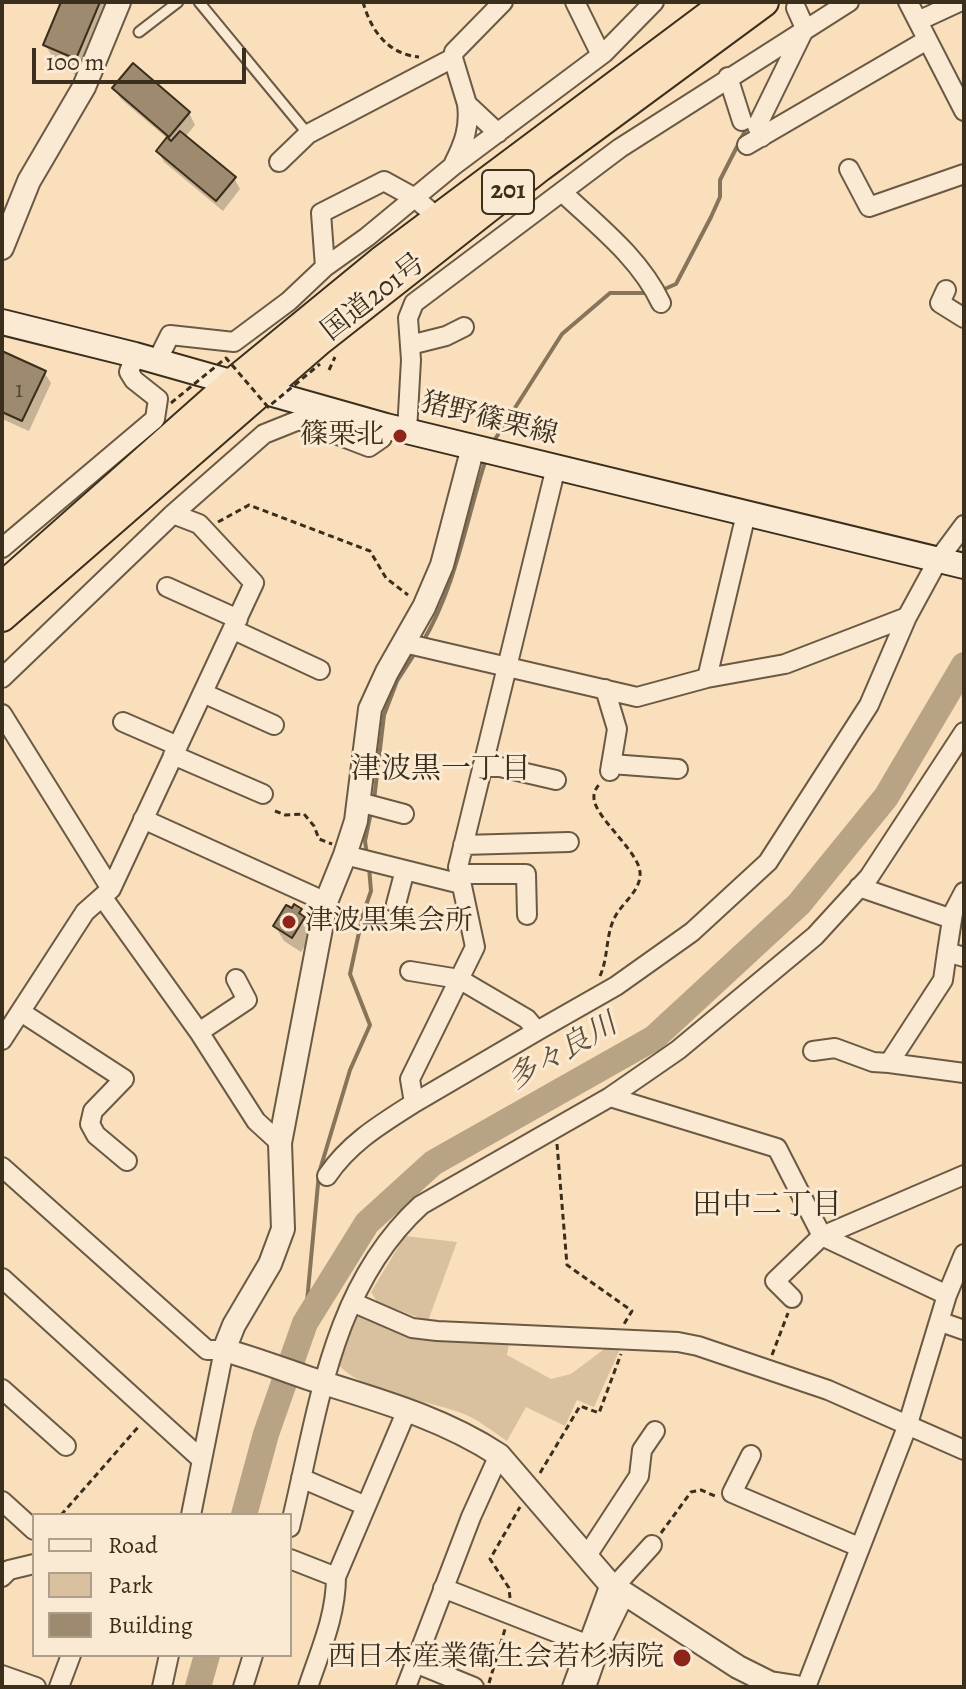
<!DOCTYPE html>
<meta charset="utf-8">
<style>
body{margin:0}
#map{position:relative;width:966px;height:1689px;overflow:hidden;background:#f9dfbb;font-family:Alegreya,serif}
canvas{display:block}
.frame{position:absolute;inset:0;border:4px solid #3a2e1c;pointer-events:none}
.legend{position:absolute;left:32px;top:1513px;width:260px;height:144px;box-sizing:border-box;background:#fbead3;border:2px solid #ae9f8a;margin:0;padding:10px 14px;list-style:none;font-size:24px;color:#3a2e1c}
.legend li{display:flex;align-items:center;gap:16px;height:40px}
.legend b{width:40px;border:2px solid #ae9f8a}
.scale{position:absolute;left:32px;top:48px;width:214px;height:36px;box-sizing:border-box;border:4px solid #3a2e1c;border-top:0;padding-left:10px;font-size:24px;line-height:28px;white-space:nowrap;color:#3a2e1c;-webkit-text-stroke:6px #fbead3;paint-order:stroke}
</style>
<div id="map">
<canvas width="966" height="1689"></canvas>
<div class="frame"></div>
<ul class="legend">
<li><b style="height:10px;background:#fbead3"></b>Road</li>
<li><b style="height:22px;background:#d9c1a0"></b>Park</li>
<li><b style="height:22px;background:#9d8a6f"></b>Building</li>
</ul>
<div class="scale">100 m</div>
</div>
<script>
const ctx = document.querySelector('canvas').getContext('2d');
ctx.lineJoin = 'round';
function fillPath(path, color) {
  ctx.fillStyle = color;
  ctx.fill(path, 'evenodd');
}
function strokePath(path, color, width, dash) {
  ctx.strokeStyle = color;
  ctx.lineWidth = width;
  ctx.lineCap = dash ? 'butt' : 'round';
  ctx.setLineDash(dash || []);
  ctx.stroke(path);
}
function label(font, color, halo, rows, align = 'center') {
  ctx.font = font + ' Alegreya,"Noto Serif JP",serif';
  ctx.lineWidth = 6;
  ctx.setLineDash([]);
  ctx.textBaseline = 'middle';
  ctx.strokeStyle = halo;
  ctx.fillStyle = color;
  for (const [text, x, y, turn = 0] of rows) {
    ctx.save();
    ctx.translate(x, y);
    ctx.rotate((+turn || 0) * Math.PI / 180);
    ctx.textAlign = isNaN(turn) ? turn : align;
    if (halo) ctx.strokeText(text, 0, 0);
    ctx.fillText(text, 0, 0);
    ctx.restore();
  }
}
const green = new Path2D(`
 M 405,1236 L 457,1242 L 428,1321 L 377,1302 L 371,1292 Z
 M 359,1313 L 509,1343 L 507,1355 L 551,1379 L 571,1374 L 611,1344 L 621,1347 L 594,1407 L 577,1400 L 565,1426 L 526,1407 L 507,1441 C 493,1432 479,1420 464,1414 C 432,1401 355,1391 337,1362 Z`);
const shadow = new Path2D(`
 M 63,2 L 122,2 L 89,80 L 58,67 L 45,44 Z
 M 114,88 L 189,113 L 195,125 L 185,137 L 234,178 L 240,189 L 223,211 L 164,162 L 158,151 L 168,139 L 121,99 Z
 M 2,356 L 44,372 L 51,383 L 29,431 L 2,419 Z
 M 300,910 L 312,934 L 301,952 L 284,941 L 275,926 Z`);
const stream = new Path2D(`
 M 660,291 L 676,284 L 711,217 L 720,197 L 720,180 L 747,127
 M 492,444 L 562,334 L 610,293 L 648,293
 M 422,643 C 456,587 466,520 486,459
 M 374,800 L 384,715 L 397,681 L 417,650
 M 367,855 L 365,841 L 371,812
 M 305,1323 L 319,1173 L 350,1070 L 370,1025 L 350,974 L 363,914 L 371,891 L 369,867`);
const river = new Path2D(`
 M 244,1515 L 266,1434 L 305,1323 L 367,1223 L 433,1163 L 654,1038 L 799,904 L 886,797 L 964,665
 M 198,1687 L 207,1655`);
const building = new Path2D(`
 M 61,2 L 100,2 L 76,59 L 43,45 Z
 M 133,63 L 190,112 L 169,137 L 112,88 Z
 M 180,131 L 236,177 L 216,201 L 156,151 L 167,137 L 171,141 Z
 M 2,351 L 46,371 L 22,421 L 2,412 Z
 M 294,904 L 302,909 L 299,913 L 305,917 L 292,938 L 273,926 L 286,905 L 292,908 Z`);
const path = new Path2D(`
 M 363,2 C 371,31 388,54 419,57
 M 329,370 L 335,357
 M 218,522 L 249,505 L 370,551 L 386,578 L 408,595
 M 275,811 L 285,815 L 304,814 L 314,826 L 319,839 L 332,844
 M 600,976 C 609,956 605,934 616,915 C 625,900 645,887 639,867 C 631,845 596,817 594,799 C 593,792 597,787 601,782
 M 557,1144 L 567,1265 L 632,1311 L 624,1324
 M 772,1355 L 788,1313
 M 540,1473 L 580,1406 L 599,1413 L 621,1354
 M 61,1515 L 140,1425
 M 661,1533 L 691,1492 L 701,1490 L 715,1496
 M 510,1598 L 509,1588 L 490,1559 L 520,1507
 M 489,1683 L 505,1629`);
const service = new Path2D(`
 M 199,2 L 308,134
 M 139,32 L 178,2`);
const minor = new Path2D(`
 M 575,2 L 601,55
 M 908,2 L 964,111
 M 918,21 L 959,2
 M 728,77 L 742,121
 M 498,133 L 467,104 L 453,58 L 454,52 L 503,2
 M 762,137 L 757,126 L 805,28 L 796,8
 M 747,145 L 927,40
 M 279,162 L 308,134 L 453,58
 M 454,163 C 464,143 470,127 467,104
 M 849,169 L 869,207 L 964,174
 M 562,192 C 597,225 640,258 661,303
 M 325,267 L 321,213 L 384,181 L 415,198 L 438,218
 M 946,290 L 940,303 L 964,318
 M 410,345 L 446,336 L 464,327
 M 157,361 L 170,335 L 234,342 L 289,301 L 325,267 L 367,237 L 453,166 L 604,53 L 654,2
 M 407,431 L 411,360 L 408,318 L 414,303 L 620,148 L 849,2
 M 746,514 L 707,678 L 785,664 L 907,617
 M 2,548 L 155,419 L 158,399 L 134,380 L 129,372 L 135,355
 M 167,587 L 238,619
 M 234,630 L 320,670
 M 404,643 L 637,697 L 707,678
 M 2,678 L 173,514 L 264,434 L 299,420 L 369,447 L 382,438 L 386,426
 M 605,689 L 617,729 L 610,771
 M 203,693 L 274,725
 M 2,714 L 111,889
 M 123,722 L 178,746
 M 173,755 L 263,794
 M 611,764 L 678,769
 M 482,767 L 500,767 L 556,780
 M 359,802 L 404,814
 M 143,819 L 326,902
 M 463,845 L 569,842
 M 345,855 L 461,884
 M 459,874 L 526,874 L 527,915
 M 859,887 L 952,919
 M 964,892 L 953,913 L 947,952 L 964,957
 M 103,898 L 199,1032 L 256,1121 L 280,1143
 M 396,904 L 405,870
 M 947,952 L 943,980 L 889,1063 L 964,1073
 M 410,971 L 459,979 L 527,1019 L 537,1031 L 414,1103 L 410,1079 L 475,947 L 458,867 L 556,467
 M 21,1012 L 124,1079 L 93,1111 L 90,1124 L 96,1135 L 127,1161
 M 537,1031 L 616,986 L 692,932 L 768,862 L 869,705 L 907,617 L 938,560 L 964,525
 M 199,1032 L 247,1000 L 236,979
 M 2,1040 L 85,912 L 111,889 L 254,583 L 199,524 L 173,514
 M 813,1051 L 835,1048 L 873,1062 L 889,1063
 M 610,1097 L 777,1148 L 822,1236 L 964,1175
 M 2,1167 L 207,1350 L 224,1350 L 191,1515
 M 327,1176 C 349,1143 381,1124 414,1103
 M 2,1278 L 200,1458
 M 792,1298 L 775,1281 L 822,1236 L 947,1295
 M 352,1302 L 412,1328 L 437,1331 L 678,1342 L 698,1346 L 828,1390 L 964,1450
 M 941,1322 L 964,1330
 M 2,1389 L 66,1446
 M 751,1455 L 732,1493 L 859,1547
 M 301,1478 L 366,1506
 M 2,1501 L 34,1530
 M 290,1527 C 318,1414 330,1288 421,1205 L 610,1097 L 678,1050 L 815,936 L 869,877 L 964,732
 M 586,1557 L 639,1476 L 642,1450 L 655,1431
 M 290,1559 L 336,1577
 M 2,1577 L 9,1570 L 34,1564
 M 614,1587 L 652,1545
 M 443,1588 L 586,1644
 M 415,1663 L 474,1687
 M 2,1675 L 36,1687
 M 59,1687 L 71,1655
 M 162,1687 L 169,1655
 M 243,1687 L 253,1655
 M 308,1687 C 320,1651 336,1616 336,1577 L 407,1410
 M 406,1687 L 471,1517 L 499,1455
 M 572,1687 L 610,1584
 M 586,1687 L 602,1641 L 625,1594
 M 806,1687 L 907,1427 L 947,1295 L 964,1254`);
const tertiary = new Path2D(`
 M 2,248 L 29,181 L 84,87 L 119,2
 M 473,447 L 442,565 L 424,607 L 387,672 L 370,709 L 356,821 L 345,855 L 326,902 L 280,1143 L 283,1229 L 270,1264 L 234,1325 L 224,1350 C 253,1358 282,1369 311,1379 C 377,1400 441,1417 499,1455 L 610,1584 L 738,1667 L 770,1683 L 796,1687`);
const secondary = new Path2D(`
 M 2,322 L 135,355 L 386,426 L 964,566`);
const trunk = new Path2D(`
 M 2,587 L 231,384 L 381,261 L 727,2
 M 2,617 L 319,341 L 540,167 L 764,2`);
const pathBridge = new Path2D(`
 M 171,403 L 226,358 L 268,407 L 320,364`);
const markers = [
 [400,436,8,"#8f2418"],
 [289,922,8,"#8f2418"],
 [682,1658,10,"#8f2418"]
];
const numberNames = [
 ["1",19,391]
];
const shields = [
 [508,192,52]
];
const shieldNames = [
 ["201",508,192]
];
const streetNames = [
 ["国道201号",374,298,-38],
 ["猪野篠栗線",489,420,14]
];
const poiNames = [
 ["篠栗北",384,436],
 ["津波黒集会所",305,922,"left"],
 ["西日本産業衛生会若杉病院",664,1658]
];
const neighbourhoodNames = [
 ["津波黒一丁目",441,771],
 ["田中二丁目",767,1207]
];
const waterNames = [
 ["多々良川",563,1053,-30]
];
fillPath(green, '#d9c1a0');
fillPath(shadow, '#0003');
strokePath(stream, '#86745b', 4);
strokePath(river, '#b8a385', 26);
fillPath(building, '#9d8a6f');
strokePath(building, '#3a2e1c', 2);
strokePath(service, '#6a5a44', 13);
strokePath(minor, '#6a5a44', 22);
strokePath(tertiary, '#6a5a44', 26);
strokePath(secondary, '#3a2e1c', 28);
strokePath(trunk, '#3a2e1c', 32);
strokePath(path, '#3a2e1c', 3, [6, 4]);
strokePath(service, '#fbead3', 9);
strokePath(minor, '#fbead3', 18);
strokePath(tertiary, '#fbead3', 22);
strokePath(secondary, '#fbead3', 24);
strokePath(trunk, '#f9dfbb', 28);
strokePath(pathBridge, '#3a2e1c', 3, [6, 4]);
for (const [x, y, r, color] of markers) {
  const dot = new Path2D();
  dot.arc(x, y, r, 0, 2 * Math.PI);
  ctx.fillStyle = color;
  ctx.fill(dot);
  strokePath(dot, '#fbead3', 3);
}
label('24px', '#534531', null, numberNames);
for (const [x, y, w] of shields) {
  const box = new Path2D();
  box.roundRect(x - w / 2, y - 22, w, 44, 6);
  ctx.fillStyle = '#fbead3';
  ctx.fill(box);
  strokePath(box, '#3a2e1c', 2);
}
label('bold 26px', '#3a2e1c', null, shieldNames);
label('28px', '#3a2e1c', '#fbead3', streetNames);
label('28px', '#3a2e1c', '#fbead3', poiNames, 'right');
label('30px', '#3a2e1c', '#fbead3', neighbourhoodNames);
label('italic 30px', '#60513c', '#fbead3', waterNames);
</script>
